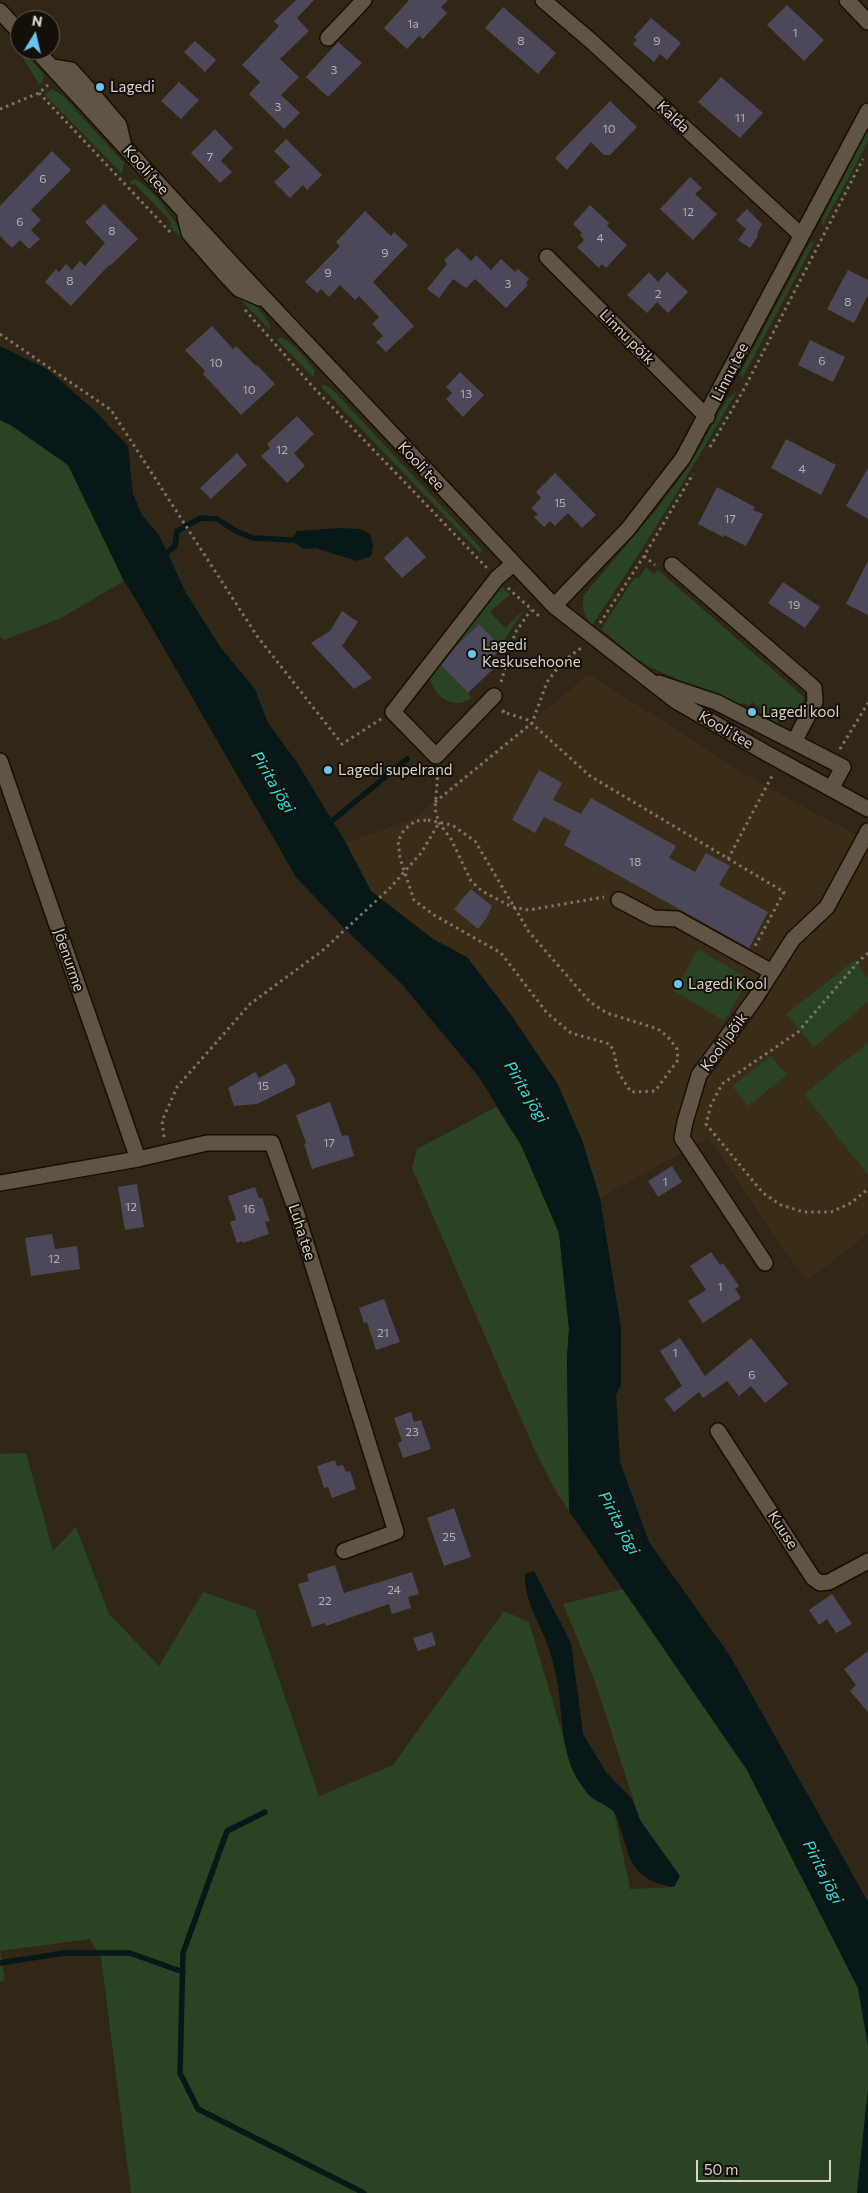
<!DOCTYPE html>
<meta charset="utf-8">
<style>
body{margin:0}
#map{position:relative;width:868px;height:2193px;overflow:hidden;background:#302717;font-family:Commissioner,sans-serif}
canvas{display:block}
.north{position:absolute;left:10px;top:10px;width:50px;height:50px;box-sizing:border-box;background:#141009;border:1px solid #625e55;border-radius:50%;rotate:9deg;font-size:14px;font-weight:700;line-height:20px;text-align:center;color:#d8d2c8}
.north::after{content:'';display:block;margin:auto;width:18px;height:22px;background:#6ac3f1;clip-path:polygon(50% 0,100% 100%,50% 72%,0 100%)}
.scale{position:absolute;left:696px;top:2160px;width:135px;height:22px;box-sizing:border-box;border:2px solid #d8d2c8;border-top:0;padding-left:6px;font-size:15px;line-height:18px;white-space:nowrap;color:#d8d2c8;-webkit-text-stroke:4px #141009;paint-order:stroke}
</style>
<div id="map">
<canvas width="868" height="2193"></canvas>
<div class="north">N</div>
<div class="scale">50 m</div>
</div>
<script>
const ctx = document.querySelector('canvas').getContext('2d');
ctx.lineJoin = 'round';
function fillPath(path, color) {
  ctx.fillStyle = color;
  ctx.fill(path, 'evenodd');
}
function strokePath(path, color, width, dash) {
  ctx.strokeStyle = color;
  ctx.lineWidth = width;
  ctx.lineCap = dash ? 'butt' : 'round';
  ctx.setLineDash(dash || []);
  ctx.stroke(path);
}
function label(font, color, halo, rows, align = 'center') {
  ctx.font = font + ' Commissioner,sans-serif';
  ctx.lineWidth = 4;
  ctx.setLineDash([]);
  ctx.textBaseline = 'middle';
  ctx.strokeStyle = halo;
  ctx.fillStyle = color;
  for (const [text, x, y, turn = 0] of rows) {
    ctx.save();
    ctx.translate(x, y);
    ctx.rotate((+turn || 0) * Math.PI / 180);
    ctx.textAlign = isNaN(turn) ? turn : align;
    if (halo) ctx.strokeText(text, 0, 0);
    ctx.fillText(text, 0, 0);
    ctx.restore();
  }
}
const built = new Path2D(`
 M 589,674 L 761,784 L 868,841 L 868,1234 L 806,1281 L 708,1138 L 600,1198 L 582,1140 L 557,1083 L 509,1012 L 467,957 L 433,939 L 371,891 L 346,843 L 414,818 Z`);
const green = new Path2D(`
 M 11,39 L 43,73 L 44,77 L 42,83 L 39,84 Z
 M 52,89 L 63,96 L 124,163 L 122,174 L 46,96 L 46,93 Z
 M 868,130 L 868,142 L 822,227 L 822,218 Z
 M 135,179 C 158,192 171,218 186,237 C 194,247 203,257 212,267 L 210,269 L 170,226 L 171,222 L 135,184 L 132,185 L 129,182 Z
 M 815,241 L 742,379 L 740,373 L 809,244 Z
 M 229,288 C 240,289 273,318 270,330 Z
 M 280,337 C 293,342 307,360 315,371 L 313,377 L 277,340 Z
 M 324,384 L 333,390 L 479,546 L 482,550 L 480,553 L 321,387 Z
 M 737,391 C 691,471 644,549 592,625 C 584,616 581,607 584,595 L 656,510 L 688,467 L 727,399 Z
 M 0,420 L 12,425 L 68,465 L 124,581 L 61,618 L 4,640 L 0,636 Z
 M 646,567 L 654,574 L 658,570 L 804,697 C 803,710 788,720 775,722 L 759,712 L 761,709 L 752,702 L 749,706 L 743,703 L 737,707 L 652,668 L 638,660 L 601,629 L 634,578 L 639,578 Z
 M 499,584 L 510,595 L 490,612 L 505,628 L 524,610 L 506,637 L 502,648 L 479,624 L 439,662 L 472,698 C 451,712 432,694 428,673 Z
 M 698,949 L 749,979 L 724,1021 L 674,991 Z
 M 855,960 L 868,979 L 868,1002 L 814,1047 L 786,1014 Z
 M 868,1043 L 868,1175 L 804,1094 Z
 M 771,1056 L 787,1075 L 748,1106 L 732,1086 Z
 M 496,1107 L 521,1145 L 559,1233 L 569,1329 L 567,1357 L 569,1511 L 558,1495 L 535,1451 L 412,1168 L 417,1149 Z
 M 26,1453 L 53,1551 L 76,1527 L 109,1614 L 159,1666 L 203,1592 L 255,1610 L 319,1796 L 393,1765 L 504,1611 L 529,1622 L 574,1773 L 590,1796 L 614,1811 L 630,1889 L 674,1887 L 679,1876 L 640,1820 L 594,1679 L 563,1604 L 623,1589 L 747,1770 L 858,1988 L 868,2046 L 868,2089 L 857,2193 L 131,2193 L 101,1958 L 90,1939 L 0,1951 L 5,1980 L 0,1982 L 0,1454 Z`);
const water = new Path2D(`
 M 0,346 L 47,369 L 92,408 L 128,446 L 133,494 L 142,515 L 159,535 L 186,593 L 221,648 L 255,689 L 268,723 L 296,761 L 346,843 L 371,891 L 433,939 L 467,957 L 509,1012 L 557,1083 L 582,1140 L 600,1198 L 621,1328 L 621,1385 L 616,1395 L 620,1462 L 649,1542 L 730,1656 L 868,1902 L 868,2046 L 858,1988 L 747,1770 L 569,1511 L 567,1357 L 569,1329 L 559,1233 L 521,1145 L 479,1077 L 400,982 L 345,929 L 296,877 L 136,600 L 124,581 L 68,465 L 12,426 L 0,420 Z
 M 339,528 L 360,529 L 370,534 L 373,545 L 371,556 L 357,561 L 316,548 L 304,549 L 291,540 L 297,531 Z
 M 534,1571 L 571,1643 L 583,1734 L 606,1772 L 632,1799 L 640,1820 L 680,1876 L 674,1887 C 624,1879 631,1851 615,1814 C 611,1805 597,1803 590,1796 C 584,1790 577,1779 573,1771 C 563,1746 563,1730 560,1704 C 559,1687 555,1669 550,1652 C 542,1625 524,1603 525,1574 Z
 M 868,2089 L 868,2193 L 857,2193 Z`);
const stream = new Path2D(`
 M 160,554 L 167,553 L 175,546 L 177,531 L 201,518 L 217,519 L 236,531 L 253,538 L 291,540
 M 327,825 L 407,759
 M 265,1812 L 227,1831 L 183,1953 L 180,2073 L 198,2109 L 364,2193
 M 0,1963 L 64,1953 L 130,1953 L 183,1972`);
const building = new Path2D(`
 M 296,0 L 314,0 L 297,18 L 309,31 L 280,59 L 299,77 L 281,95 L 300,113 L 284,129 L 249,94 L 260,82 L 242,65 L 279,26 L 274,21 Z
 M 409,0 L 448,0 L 441,7 L 447,13 L 423,39 L 419,36 L 407,49 L 384,28 Z
 M 787,5 L 824,40 L 804,61 L 767,25 Z
 M 503,7 L 556,53 L 538,74 L 485,28 Z
 M 651,18 L 681,43 L 667,60 L 660,54 L 654,62 L 633,44 L 637,40 L 634,37 Z
 M 195,41 L 216,60 L 205,72 L 184,52 Z
 M 338,42 L 362,63 L 328,97 L 306,77 Z
 M 721,77 L 763,113 L 740,138 L 698,102 Z
 M 179,82 L 199,100 L 181,119 L 161,101 Z
 M 610,101 L 637,127 L 610,155 L 604,155 L 591,142 L 567,170 L 555,158 Z
 M 215,129 L 233,148 L 221,161 L 232,172 L 220,183 L 191,153 Z
 M 286,139 L 322,175 L 307,190 L 303,185 L 290,198 L 274,182 L 290,167 L 274,151 Z
 M 52,151 L 71,170 L 31,210 L 41,220 L 31,230 L 40,239 L 29,249 L 20,240 L 12,248 L 0,236 L 0,206 Z
 M 690,177 L 702,188 L 695,194 L 717,214 L 693,240 L 660,209 Z
 M 104,204 L 138,239 L 110,266 L 109,265 L 71,306 L 45,282 L 56,269 L 59,272 L 66,264 L 72,270 L 80,261 L 85,266 L 105,243 L 85,222 Z
 M 590,205 L 609,223 L 607,226 L 627,245 L 606,268 L 602,264 L 599,268 L 577,247 L 584,240 L 580,235 L 582,233 L 573,224 Z
 M 747,209 L 762,224 L 757,234 L 758,236 L 750,248 L 738,240 L 746,229 L 736,220 Z
 M 365,211 L 391,236 L 394,232 L 408,245 L 373,282 L 414,326 L 386,352 L 376,342 L 383,336 L 372,324 L 379,317 L 359,296 L 355,300 L 340,285 L 329,297 L 321,289 L 317,293 L 305,282 L 340,246 L 336,242 Z
 M 457,248 L 471,261 L 476,255 L 491,270 L 501,259 L 515,272 L 518,269 L 529,279 L 526,283 L 528,285 L 506,308 L 475,279 L 466,288 L 453,279 L 439,298 L 427,289 L 447,264 L 444,260 Z
 M 848,270 L 868,280 L 868,295 L 854,323 L 827,309 Z
 M 649,272 L 658,282 L 667,272 L 688,292 L 668,313 L 657,302 L 647,313 L 627,295 Z
 M 212,326 L 233,349 L 236,346 L 256,366 L 257,365 L 275,384 L 241,415 L 203,374 L 205,371 L 185,350 Z
 M 810,340 L 845,357 L 833,382 L 798,365 Z
 M 460,372 L 484,395 L 463,417 L 446,399 L 452,393 L 446,387 Z
 M 297,416 L 314,434 L 294,453 L 305,466 L 287,483 L 261,456 L 270,448 L 267,444 Z
 M 786,439 L 836,465 L 821,495 L 771,468 Z
 M 237,453 L 247,465 L 211,499 L 200,488 Z
 M 868,468 L 868,519 L 846,506 Z
 M 555,473 L 596,515 L 582,528 L 568,513 L 555,526 L 550,521 L 544,527 L 534,517 L 538,514 L 531,508 L 541,498 L 536,492 Z
 M 717,487 L 755,507 L 753,510 L 763,514 L 746,546 L 724,535 L 723,537 L 698,524 Z
 M 407,536 L 426,557 L 402,578 L 384,558 Z
 M 868,561 L 868,615 L 846,604 Z
 M 783,582 L 820,607 L 805,628 L 768,603 Z
 M 342,611 L 358,622 L 342,646 L 372,678 L 354,689 L 311,643 L 330,631 Z
 M 479,624 L 502,648 L 490,660 L 496,666 L 468,693 L 441,665 L 456,646 Z
 M 539,770 L 562,783 L 553,800 L 581,814 L 591,798 L 676,846 L 669,858 L 695,872 L 706,853 L 730,866 L 719,885 L 768,912 L 749,948 L 564,845 L 571,831 L 544,817 L 535,833 L 512,820 Z
 M 471,889 L 492,906 L 486,919 L 478,929 L 454,909 Z
 M 286,1063 L 295,1079 L 295,1085 L 257,1104 L 234,1106 L 228,1088 L 255,1072 L 259,1078 Z
 M 330,1102 L 342,1136 L 348,1135 L 354,1156 L 312,1169 L 304,1144 L 306,1143 L 296,1115 Z
 M 672,1166 L 682,1182 L 658,1197 L 648,1181 Z
 M 137,1184 L 144,1227 L 125,1230 L 118,1187 Z
 M 255,1187 L 259,1198 L 262,1198 L 270,1221 L 265,1222 L 269,1234 L 242,1243 L 242,1241 L 237,1243 L 230,1222 L 236,1220 L 228,1196 Z
 M 52,1234 L 55,1249 L 77,1246 L 80,1269 L 31,1276 L 25,1238 Z
 M 711,1252 L 720,1265 L 723,1263 L 739,1286 L 735,1289 L 741,1298 L 703,1323 L 688,1301 L 706,1290 L 690,1266 Z
 M 384,1299 L 400,1342 L 376,1350 L 367,1322 L 364,1323 L 359,1308 Z
 M 680,1338 L 705,1376 L 751,1338 L 788,1384 L 765,1403 L 751,1386 L 739,1396 L 727,1381 L 703,1398 L 699,1392 L 674,1412 L 664,1399 L 682,1386 L 660,1351 Z
 M 411,1412 L 414,1422 L 421,1420 L 431,1449 L 403,1458 L 398,1443 L 402,1441 L 394,1418 Z
 M 335,1460 L 337,1466 L 343,1465 L 346,1472 L 350,1471 L 356,1489 L 332,1498 L 328,1487 L 324,1488 L 317,1466 Z
 M 454,1508 L 471,1557 L 444,1566 L 427,1518 Z
 M 335,1565 L 344,1593 L 412,1572 L 419,1594 L 408,1597 L 411,1608 L 392,1614 L 389,1604 L 326,1626 L 325,1623 L 312,1627 L 298,1584 L 309,1581 L 307,1574 Z
 M 832,1594 L 852,1624 L 836,1633 L 827,1619 L 819,1625 L 809,1610 Z
 M 432,1632 L 436,1645 L 418,1651 L 413,1638 Z
 M 868,1651 L 868,1712 L 850,1691 L 856,1685 L 844,1669 Z`);
const path = new Path2D(`
 M 39,93 L 171,233
 M 0,109 L 39,93 L 48,85
 M 245,310 L 313,387 L 487,568
 M 0,334 L 111,410 L 257,636 L 342,744 L 381,719
 M 710,447 L 743,391 L 863,159
 M 644,556 L 655,565
 M 508,588 L 540,617
 M 600,623 L 644,556 L 693,474
 M 501,682 L 515,633 L 531,610
 M 504,710 L 503,712 L 528,720 L 590,776 L 784,892 L 755,946
 M 840,749 L 868,703
 M 438,771 L 435,809 L 439,823 L 451,839 L 471,881 L 482,891 L 512,907 L 529,910 L 604,897
 M 435,802 L 532,723 L 547,682 L 562,662 L 581,648
 M 428,820 L 452,825 L 475,841 L 529,932 L 590,1002 L 607,1013 L 658,1029 L 668,1037 L 677,1049 L 678,1060 L 655,1091 L 631,1092 L 618,1072 L 614,1053 L 610,1044 L 571,1033 L 547,1013 L 501,953 L 434,915 L 414,900 L 400,858 L 398,841 L 404,830 L 415,821 Z
 M 728,859 L 772,776
 M 868,953 L 859,961 L 798,1032 L 722,1084 L 711,1105 L 706,1124 L 763,1193 L 781,1205 L 804,1212 L 831,1212 L 851,1203 L 868,1189
 M 164,1137 L 162,1121 L 177,1087 L 250,1004 L 322,951 L 390,888 L 421,853 L 439,823`);
const minor = new Path2D(`
 M 543,0 L 591,41 L 801,235
 M 847,0 L 868,22
 M 0,11 L 20,33
 M 328,38 L 364,0
 M 36,50 L 235,267 L 554,606 L 676,701 L 766,753 L 868,809
 M 52,67 L 71,70 L 91,92 L 119,125 L 124,146
 M 185,217 L 189,233 L 224,273 L 239,289 L 260,298
 M 547,257 L 707,417
 M 672,565 L 814,688 L 815,702 L 794,742
 M 554,606 L 628,529 L 683,458 L 868,111
 M 659,683 L 716,702 L 843,767 L 831,789
 M 494,696 L 436,756 L 393,712 L 497,578 L 513,564
 M 0,761 L 138,1159
 M 619,900 L 653,918 L 677,919 L 772,972
 M 0,1183 L 138,1159 L 207,1143 L 272,1143 L 295,1208 L 396,1532 L 344,1551
 M 765,1263 L 682,1138 L 685,1122 L 699,1075 L 754,1000 L 793,939 L 827,907 L 868,831
 M 718,1431 L 813,1578 L 820,1583 L 829,1582 L 868,1561`);
const markers = [
 [100,87,5,"#6ac3f1"],
 [472,654,5,"#6ac3f1"],
 [752,712,5,"#6ac3f1"],
 [328,770,5,"#6ac3f1"],
 [678,984,5,"#6ac3f1"]
];
const numberNames = [
 ["1a",413,24],
 ["1",795,33],
 ["8",521,41],
 ["9",657,41],
 ["3",334,70],
 ["3",278,107],
 ["11",740,118],
 ["10",609,129],
 ["7",210,157],
 ["6",43,179],
 ["12",688,212],
 ["6",20,222],
 ["8",112,231],
 ["4",600,238],
 ["9",385,253],
 ["9",328,273],
 ["8",70,281],
 ["3",508,284],
 ["2",658,294],
 ["8",848,302],
 ["6",822,361],
 ["10",216,363],
 ["10",249,390],
 ["13",466,394],
 ["12",282,450],
 ["4",802,469],
 ["15",560,503],
 ["17",730,519],
 ["19",794,605],
 ["18",635,862],
 ["15",263,1086],
 ["17",329,1143],
 ["1",665,1182],
 ["12",131,1207],
 ["16",249,1209],
 ["12",54,1259],
 ["1",720,1287],
 ["21",383,1333],
 ["1",675,1353],
 ["6",752,1375],
 ["23",412,1432],
 ["25",449,1537],
 ["24",394,1590],
 ["22",325,1601]
];
const poiNames = [
 ["Lagedi",110,87],
 ["Lagedi",482,645],
 ["Keskusehoone",482,662],
 ["Lagedi kool",762,712],
 ["Lagedi supelrand",338,770],
 ["Lagedi Kool",688,984]
];
const streetNames = [
 ["Kalda",673,117,43],
 ["Kooli tee",146,170,48],
 ["Linnu põik",627,337,45],
 ["Linnu tee",730,372,-63],
 ["Kooli tee",421,466,47],
 ["Kooli tee",726,730,30],
 ["Jõenurme",69,960,71],
 ["Kooli põik",724,1042,-54],
 ["Luha tee",302,1232,72],
 ["Kuuse",783,1530,57]
];
const waterNames = [
 ["Pirita jõgi",273,782,59],
 ["Pirita jõgi",526,1092,59],
 ["Pirita jõgi",619,1523,62],
 ["Pirita jõgi",823,1872,63]
];
fillPath(built, '#3a2d17');
fillPath(green, '#2a4322');
fillPath(water, '#081717');
strokePath(stream, '#081717', 5.5);
fillPath(building, '#4d4859');
strokePath(minor, '#180f03', 18);
strokePath(path, '#7d7568', 3, [2.5, 4]);
strokePath(minor, '#605544', 15);
for (const [x, y, r, color] of markers) {
  const dot = new Path2D();
  dot.arc(x, y, r, 0, 2 * Math.PI);
  ctx.fillStyle = color;
  ctx.fill(dot);
  strokePath(dot, '#141009', 2);
}
label('12px', '#b5b0ac', null, numberNames);
label('15px', '#d8d2c8', '#141009', poiNames, 'left');
label('15px', '#d8d2c8', '#141009', streetNames);
label('italic 16px', '#2ce0e4', '#141009', waterNames);
</script>
